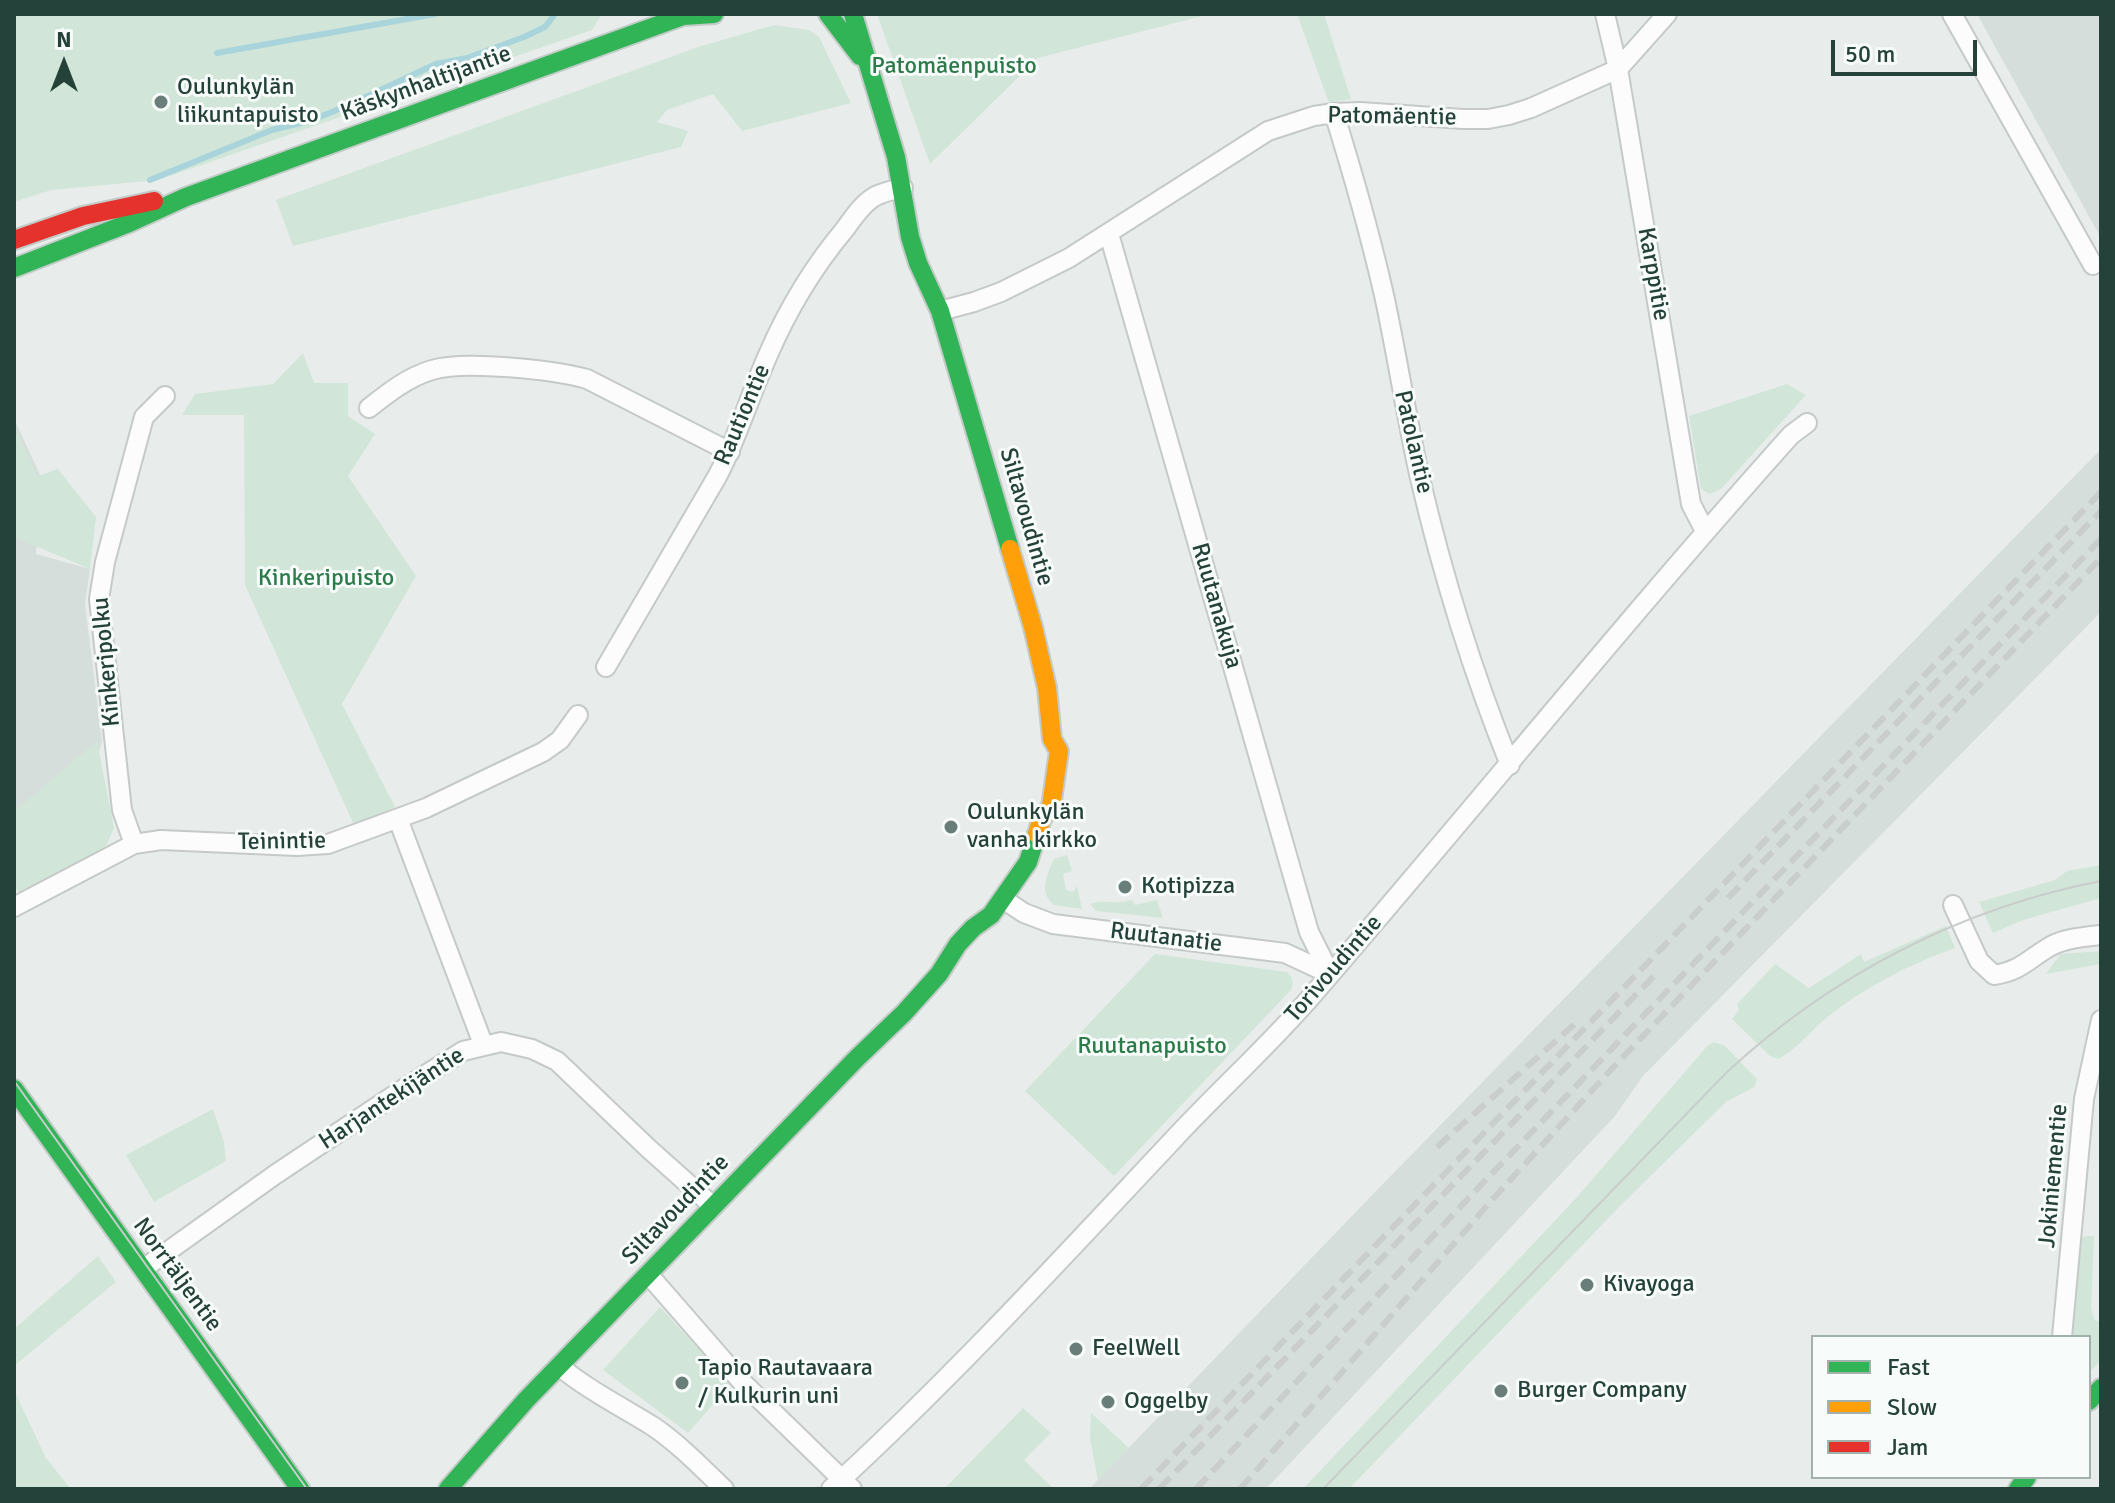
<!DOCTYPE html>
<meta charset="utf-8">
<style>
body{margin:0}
#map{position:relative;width:2115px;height:1503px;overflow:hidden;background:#e8edeb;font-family:Signika,sans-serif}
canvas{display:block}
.frame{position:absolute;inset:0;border:16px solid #24423a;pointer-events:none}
.legend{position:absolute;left:1811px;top:1335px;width:280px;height:144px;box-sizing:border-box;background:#f7fbf9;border:2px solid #a3b1ad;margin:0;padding:10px 14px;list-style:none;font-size:24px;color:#24423a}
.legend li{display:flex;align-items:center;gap:16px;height:40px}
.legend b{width:40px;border:2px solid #a3b1ad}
.north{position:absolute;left:24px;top:24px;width:80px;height:80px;-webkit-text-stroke:6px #f7fbf9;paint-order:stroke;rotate:0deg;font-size:22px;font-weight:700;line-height:32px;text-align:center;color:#24423a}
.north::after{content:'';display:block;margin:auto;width:28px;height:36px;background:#24423a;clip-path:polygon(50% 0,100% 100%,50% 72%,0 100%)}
.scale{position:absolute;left:1831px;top:40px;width:146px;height:36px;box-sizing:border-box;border:4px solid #24423a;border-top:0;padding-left:10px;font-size:24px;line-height:28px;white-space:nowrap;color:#24423a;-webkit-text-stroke:6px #f7fbf9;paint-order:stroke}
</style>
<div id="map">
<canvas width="2115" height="1503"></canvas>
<div class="frame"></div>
<ul class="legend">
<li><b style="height:10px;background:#30b455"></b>Fast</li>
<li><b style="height:10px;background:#ff9f0a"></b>Slow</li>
<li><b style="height:10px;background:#e5322d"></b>Jam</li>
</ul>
<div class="north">N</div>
<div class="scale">50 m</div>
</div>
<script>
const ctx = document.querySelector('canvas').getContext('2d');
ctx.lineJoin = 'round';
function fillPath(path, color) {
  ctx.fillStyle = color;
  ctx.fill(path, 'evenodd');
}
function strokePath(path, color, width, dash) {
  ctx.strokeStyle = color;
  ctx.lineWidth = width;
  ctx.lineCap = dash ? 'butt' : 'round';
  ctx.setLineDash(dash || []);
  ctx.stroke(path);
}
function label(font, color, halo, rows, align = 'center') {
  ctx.font = font + ' Signika,sans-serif';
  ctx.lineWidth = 6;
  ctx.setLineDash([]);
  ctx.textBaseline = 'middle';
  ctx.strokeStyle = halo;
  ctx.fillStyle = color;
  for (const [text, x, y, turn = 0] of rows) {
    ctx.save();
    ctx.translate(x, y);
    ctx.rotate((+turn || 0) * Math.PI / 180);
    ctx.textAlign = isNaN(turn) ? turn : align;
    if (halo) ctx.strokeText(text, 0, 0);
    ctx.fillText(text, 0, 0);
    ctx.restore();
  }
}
const built = new Path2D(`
 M 1977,14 L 2101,14 L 2101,238 Z
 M 14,419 L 41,477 L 36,554 L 90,569 L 85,604 L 102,741 L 98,755 L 14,829 Z
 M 2101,449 L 2101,612 L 1643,1076 L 1615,1116 L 1266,1489 L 1089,1489 L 1375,1192 Z`);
const green = new Path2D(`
 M 14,14 L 602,14 L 592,30 L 158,180 L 51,190 L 14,202 Z
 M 877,14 L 1210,14 L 1038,58 L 930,164 Z
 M 1297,14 L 1324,14 L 1351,99 L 1329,103 Z
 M 774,25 L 809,30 L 819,37 L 851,103 L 742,131 L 713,94 L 667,110 L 657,122 L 688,131 L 681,147 L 293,246 L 276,200 L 698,47 Z
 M 303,353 L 314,383 L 348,383 L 348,416 L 375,434 L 348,476 L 416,576 L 342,704 L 395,807 L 354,825 L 245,585 L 244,415 L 182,415 L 195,394 L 273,384 Z
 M 1787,384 L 1806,395 L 1721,489 L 1710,494 L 1701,489 L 1689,416 Z
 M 14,424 L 37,476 L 58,469 L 96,517 L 90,569 L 14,537 Z
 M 97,741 L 114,828 L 106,846 L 99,852 L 19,892 L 14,886 L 14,812 Z
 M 1067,855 L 1072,871 L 1063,874 L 1066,890 L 1073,892 L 1077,886 L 1082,909 L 1054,905 C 1038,892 1047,875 1054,859 Z
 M 2101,865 L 2101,898 L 2023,920 L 1993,933 L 1979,902 L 2055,880 L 2067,871 Z
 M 1132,900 L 1135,905 L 1157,900 L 1163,918 L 1096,911 L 1090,904 C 1105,899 1115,905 1132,900 Z
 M 1946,926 L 1955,948 C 1910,964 1867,986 1830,1015 C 1813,1028 1797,1050 1778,1059 L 1770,1056 L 1732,1019 L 1739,1010 L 1737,1004 L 1775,964 L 1809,988 L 1861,954 L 1864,962 Z
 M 2101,951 L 2101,964 L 2046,974 L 2060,954 Z
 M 1155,954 L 1287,972 C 1293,978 1294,982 1291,990 L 1114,1176 L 1025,1091 Z
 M 1714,1042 L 1725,1046 L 1753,1075 L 1757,1079 L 1754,1087 L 1726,1102 L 1618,1208 L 1349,1489 L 1303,1489 L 1578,1196 L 1708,1045 Z
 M 213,1109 L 224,1142 L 226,1161 L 154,1202 L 126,1155 Z
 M 2085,1236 L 2094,1236 L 2091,1307 L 2094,1319 L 2101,1323 L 2101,1361 L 2089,1372 L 2089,1337 L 2072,1337 L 2080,1239 Z
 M 98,1256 L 116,1282 L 14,1366 L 14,1329 Z
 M 660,1307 L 731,1384 L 688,1433 L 603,1370 Z
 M 14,1390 L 46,1458 L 71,1489 L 14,1489 Z
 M 1023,1408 L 1051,1433 L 1024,1460 L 1054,1489 L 944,1489 Z
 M 1091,1413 L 1129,1448 L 1098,1480 L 1090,1439 Z`);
const stream = new Path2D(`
 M 217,53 L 435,14
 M 150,180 L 272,130 L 309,121 L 342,108 L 436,64 L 467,58 L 524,37 L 545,27 L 555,14`);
const street = new Path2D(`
 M 1605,14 L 1618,69 L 1691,504 L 1705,531
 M 1952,14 L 2093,265
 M 1334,113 C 1353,174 1370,234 1384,295 C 1397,355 1406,415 1419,474 C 1442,573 1472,671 1510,765
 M 1109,234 L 1309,932 L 1330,974
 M 940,311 L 974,302 L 1001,292 L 1069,258 L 1268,131 L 1314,116 L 1334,113 L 1360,112 L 1463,119 L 1488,119 L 1509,115 L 1531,108 L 1618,69 L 1667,14
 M 369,408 C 388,393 408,377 432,370 C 464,360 555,370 587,379 L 730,452
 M 606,667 L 718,475 C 738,436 750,395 768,355 C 787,311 814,266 845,229 C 853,218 862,204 874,197 C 882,192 893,190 903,188
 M 398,819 L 483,1044
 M 134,844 L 122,810 L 99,599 L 105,562 L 144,417 L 165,396
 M 1003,899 L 1024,913 L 1053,924 L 1285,953 L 1330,974
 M 1953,905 L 1979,961 L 1994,975 C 2021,971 2028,959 2051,946 C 2066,938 2084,937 2101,935
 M 14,907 L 134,844 L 161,840 L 297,846 L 328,844 L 426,808 L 543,752 L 560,740 L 578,715
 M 143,1269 L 276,1174 L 411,1084 L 463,1051 L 501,1042 L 532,1049 L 557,1061 L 649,1149 L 713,1206
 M 648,1274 L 742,1382 L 852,1489
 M 2062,1337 L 2084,1099 L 2101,1020
 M 559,1366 C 588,1390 622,1407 654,1427 C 680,1445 701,1467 724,1489
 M 831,1489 C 951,1379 1061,1259 1172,1141 C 1219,1090 1271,1044 1316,991 C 1475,807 1628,617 1791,435 L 1807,423`);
const fast = new Path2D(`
 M 828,14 L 860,56
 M 853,14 L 896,157 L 910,237 L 918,263 L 940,311 L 1010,549
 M 14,268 L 129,223 L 186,197 L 683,16 L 714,14
 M 14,1089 L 300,1489
 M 2089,1401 L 2101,1388
 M 448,1489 L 526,1400 L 857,1058 L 904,1013 L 939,974 L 958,944 L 973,928 L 991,915 L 1028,862 L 1037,834
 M 2018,1489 L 2027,1477`);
const slow = new Path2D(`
 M 1010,549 L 1033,627 L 1047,688 L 1052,739 L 1059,751 L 1051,807 L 1042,818 L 1037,834`);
const jam = new Path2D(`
 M 14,240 L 83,216 L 154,201`);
const tram = new Path2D(`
 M 14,1081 L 307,1489
 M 1323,1489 L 1726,1073 C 1830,976 1961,908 2101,881`);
const rail = new Path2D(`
 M 1728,898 L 2101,511
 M 1437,1147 L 1577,1022
 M 1141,1489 L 2101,492
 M 1159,1489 L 1656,974
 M 1196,1489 L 1479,1187 L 2101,539
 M 1240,1489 L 1492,1200 L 1620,1060 L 2101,558`);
const markers = [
 [161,102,8,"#697e78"],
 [951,827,8,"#697e78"],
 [1125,887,8,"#697e78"],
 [1587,1285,8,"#697e78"],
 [1076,1349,8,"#697e78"],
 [682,1383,8,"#697e78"],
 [1501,1391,8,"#697e78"],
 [1108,1402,8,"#697e78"]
];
const parkNames = [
 ["Patomäenpuisto",954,67],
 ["Kinkeripuisto",326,579],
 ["Ruutanapuisto",1152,1047]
];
const streetNames = [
 ["Käskynhaltijantie",426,84,-20],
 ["Patomäentie",1392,117,1],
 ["Karppitie",1653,274,80],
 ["Rautiontie",743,415,-67],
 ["Patolantie",1413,442,77],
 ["Siltavoudintie",1026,517,74],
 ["Ruutanakuja",1216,606,74],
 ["Kinkeripolku",107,662,-95],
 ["Teinintie",282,842,-1],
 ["Ruutanatie",1166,938,7],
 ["Torivoudintie",1334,969,-49],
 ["Harjantekijäntie",392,1099,-33],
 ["Jokiniementie",2054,1176,-85],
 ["Siltavoudintie",676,1210,-46],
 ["Norrtäljentie",177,1275,54]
];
const poiNames = [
 ["Oulunkylän",177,88],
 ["liikuntapuisto",177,116],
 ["Oulunkylän",967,813],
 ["vanha kirkko",967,841],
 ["Kotipizza",1141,887],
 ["Kivayoga",1603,1285],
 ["FeelWell",1092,1349],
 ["Tapio Rautavaara",698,1369],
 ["/ Kulkurin uni",698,1397],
 ["Burger Company",1517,1391],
 ["Oggelby",1124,1402]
];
fillPath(built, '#d6dedb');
fillPath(green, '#d1e6d8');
strokePath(stream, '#a9d4db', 6);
strokePath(street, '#c5cac8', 22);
strokePath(fast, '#c3cbc8', 22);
strokePath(slow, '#c3cbc8', 22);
strokePath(jam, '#c3cbc8', 22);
strokePath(street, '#fcfcfc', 18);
strokePath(fast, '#30b455', 18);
strokePath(slow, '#ff9f0a', 18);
strokePath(jam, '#e5322d', 18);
strokePath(tram, '#c9cdcc', 2);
strokePath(rail, '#c9cdcc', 6, [16, 8]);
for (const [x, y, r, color] of markers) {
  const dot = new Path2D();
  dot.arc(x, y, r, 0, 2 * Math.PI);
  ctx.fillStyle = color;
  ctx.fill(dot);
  strokePath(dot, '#f7fbf9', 3);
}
label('24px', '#2d7a4b', '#f7fbf9', parkNames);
label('24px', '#24423a', '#f7fbf9', streetNames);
label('24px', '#24423a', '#f7fbf9', poiNames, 'left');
</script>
